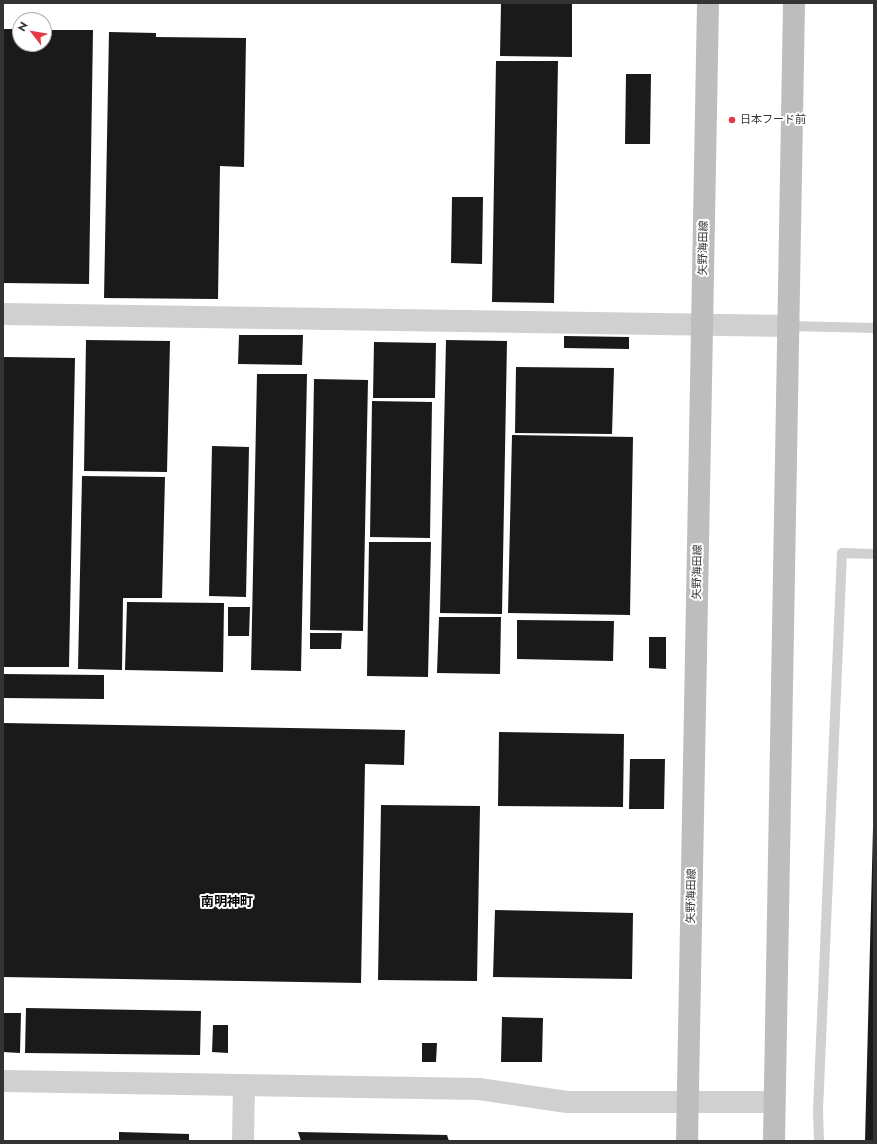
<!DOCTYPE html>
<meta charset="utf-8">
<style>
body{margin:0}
#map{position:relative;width:877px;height:1144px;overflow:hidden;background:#fff;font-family:Jost,sans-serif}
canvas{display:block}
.frame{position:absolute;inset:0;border:4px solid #333;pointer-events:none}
.north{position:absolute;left:12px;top:12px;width:40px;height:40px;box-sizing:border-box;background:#fff;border:1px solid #adadad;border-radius:50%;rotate:301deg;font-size:11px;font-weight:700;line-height:16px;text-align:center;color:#333}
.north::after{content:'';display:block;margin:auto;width:14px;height:18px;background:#e63946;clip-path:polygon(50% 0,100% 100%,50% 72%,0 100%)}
</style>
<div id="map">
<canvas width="877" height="1144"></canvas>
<div class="frame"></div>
<div class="north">N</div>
</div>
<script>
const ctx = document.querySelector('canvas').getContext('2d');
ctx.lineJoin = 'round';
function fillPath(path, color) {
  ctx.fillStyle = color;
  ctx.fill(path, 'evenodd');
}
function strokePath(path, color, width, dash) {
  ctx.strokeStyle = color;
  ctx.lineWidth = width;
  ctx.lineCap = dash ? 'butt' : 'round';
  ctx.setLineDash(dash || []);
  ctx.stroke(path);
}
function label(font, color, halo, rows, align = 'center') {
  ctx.font = font + ' Jost,"Noto Sans JP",sans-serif';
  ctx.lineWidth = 4;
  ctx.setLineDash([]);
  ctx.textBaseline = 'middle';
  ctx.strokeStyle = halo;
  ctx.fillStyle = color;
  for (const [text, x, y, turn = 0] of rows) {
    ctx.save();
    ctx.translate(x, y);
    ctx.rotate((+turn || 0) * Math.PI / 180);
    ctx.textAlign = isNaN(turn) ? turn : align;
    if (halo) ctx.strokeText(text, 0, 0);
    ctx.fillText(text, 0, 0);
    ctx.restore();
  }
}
const building = new Path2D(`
 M 501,3 L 572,3 L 572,57 L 500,56 Z
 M 3,29 L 20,29 L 20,44 L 44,44 L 44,30 L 93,30 L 89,284 L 3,283 Z
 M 109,32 L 156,33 L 156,37 L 246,38 L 244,167 L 220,166 L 218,299 L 104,298 Z
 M 496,61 L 558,61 L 554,303 L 492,302 Z
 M 626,74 L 651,74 L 650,144 L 625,144 Z
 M 452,197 L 483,197 L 482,264 L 451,263 Z
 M 239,335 L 303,335 L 302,365 L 238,364 Z
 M 564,336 L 629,337 L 629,349 L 564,348 Z
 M 86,340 L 170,341 L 167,472 L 84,471 Z
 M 446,340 L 507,341 L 502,614 L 440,613 Z
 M 374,342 L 436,343 L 435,398 L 373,398 Z
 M 3,357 L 75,358 L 69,667 L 3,667 Z
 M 516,367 L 614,368 L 612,434 L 515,433 Z
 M 257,374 L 307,374 L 301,671 L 251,670 Z
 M 314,379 L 368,380 L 363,631 L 310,630 Z
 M 372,401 L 432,402 L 430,538 L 370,537 Z
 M 512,435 L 633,437 L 630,615 L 508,613 Z
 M 212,446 L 249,447 L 246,597 L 209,596 Z
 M 82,476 L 165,477 L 162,598 L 123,598 L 122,670 L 78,669 Z
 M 369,542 L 431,542 L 428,677 L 367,676 Z
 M 127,602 L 224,603 L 223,672 L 125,670 Z
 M 228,607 L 250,607 L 249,636 L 228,636 Z
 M 439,617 L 501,617 L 500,674 L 437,673 Z
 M 517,620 L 614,621 L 613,661 L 517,659 Z
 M 310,633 L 342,633 L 341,649 L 310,649 Z
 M 649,637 L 666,637 L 666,669 L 649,668 Z
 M 3,674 L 104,675 L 104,699 L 3,698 Z
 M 3,723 L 405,730 L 404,765 L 365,764 L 361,983 L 3,977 Z
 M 499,732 L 624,734 L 623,807 L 498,806 Z
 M 630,759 L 665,759 L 664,809 L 629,809 Z
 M 381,805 L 480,806 L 477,981 L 378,980 Z
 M 873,828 L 874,1141 L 865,1141 Z
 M 495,910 L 633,913 L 632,979 L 493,977 Z
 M 26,1008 L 201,1011 L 200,1055 L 25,1053 Z
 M 3,1013 L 21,1013 L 20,1053 L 3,1052 Z
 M 502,1017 L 543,1018 L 542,1062 L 501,1062 Z
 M 213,1025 L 228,1025 L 228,1053 L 212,1052 Z
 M 422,1043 L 437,1043 L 436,1062 L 422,1062 Z
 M 119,1132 L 189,1134 L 189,1141 L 119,1141 Z
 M 298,1132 L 447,1135 L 449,1141 L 301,1141 Z`);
const service = new Path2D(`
 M 789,326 L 874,328
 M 819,1141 L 818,1110 L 842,553 L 874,554`);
const tertiary = new Path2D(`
 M 3,314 L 789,326
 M 3,1081 L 479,1089 L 567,1102 L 774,1102
 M 243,1141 L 244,1085`);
const secondary = new Path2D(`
 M 687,1141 L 708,3
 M 774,1141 L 794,3`);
const markers = [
 [732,120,4,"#e63946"]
];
const poiNames = [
 ["日本フード前",740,120]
];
const streetNames = [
 ["矢野海田線",704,248,-89],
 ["矢野海田線",698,572,-89],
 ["矢野海田線",692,896,-89]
];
const quarterNames = [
 ["南明神町",227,903]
];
fillPath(building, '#1a1a1a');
strokePath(service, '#d0d0d0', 10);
strokePath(tertiary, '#d0d0d0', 22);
strokePath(secondary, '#bdbdbd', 22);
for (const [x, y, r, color] of markers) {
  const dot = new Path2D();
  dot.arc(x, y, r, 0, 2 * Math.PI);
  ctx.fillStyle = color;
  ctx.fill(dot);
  strokePath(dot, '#fff', 1.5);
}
label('11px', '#333', '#fff', poiNames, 'left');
label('11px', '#333', '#fff', streetNames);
label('bold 13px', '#000', '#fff', quarterNames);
</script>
